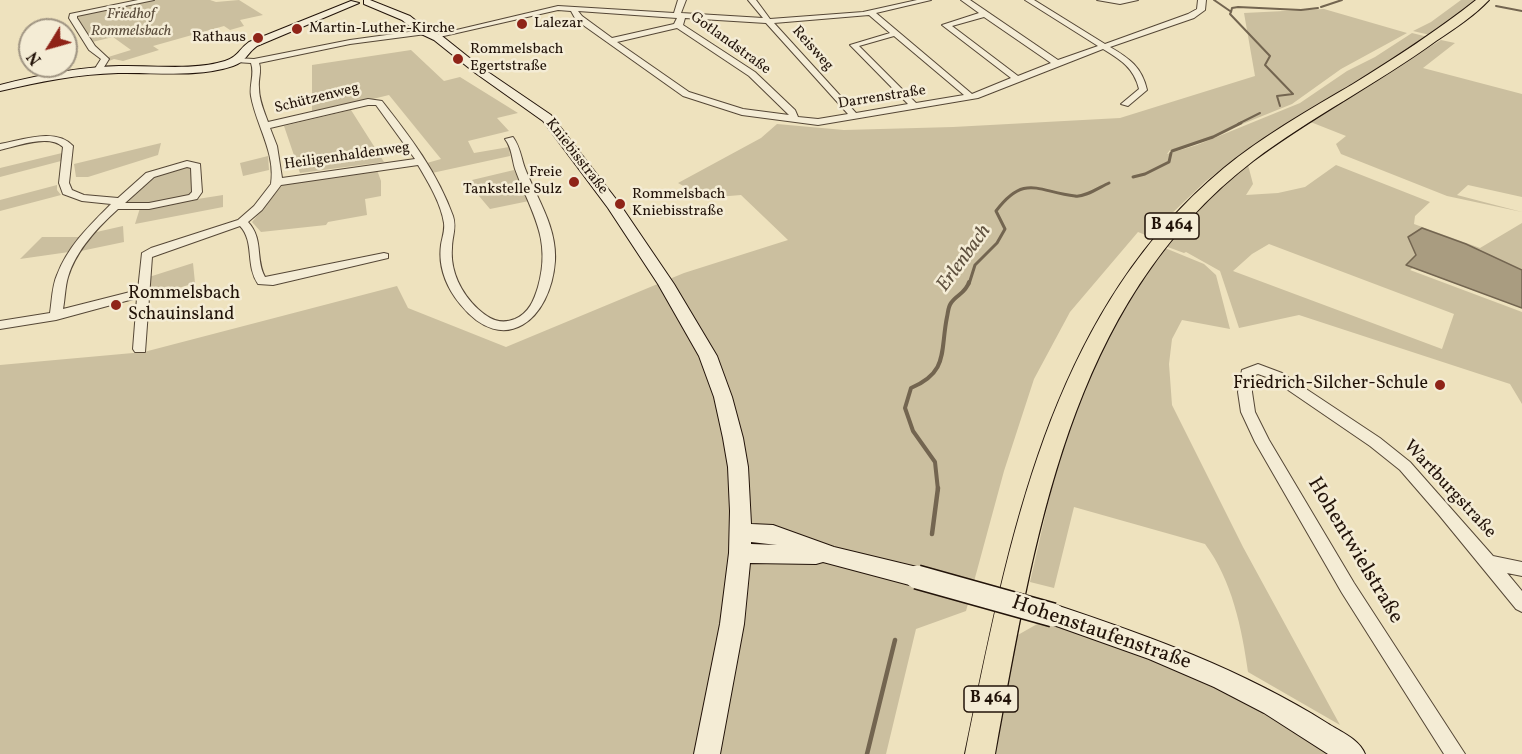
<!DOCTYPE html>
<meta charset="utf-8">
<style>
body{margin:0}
#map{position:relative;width:1522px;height:754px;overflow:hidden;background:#eee2be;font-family:Vollkorn,serif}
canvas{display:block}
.north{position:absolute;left:18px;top:18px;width:60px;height:60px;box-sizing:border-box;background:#f4ecd5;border:2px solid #a09583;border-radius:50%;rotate:233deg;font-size:16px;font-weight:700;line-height:24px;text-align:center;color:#221309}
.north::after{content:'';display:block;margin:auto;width:21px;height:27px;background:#8f2418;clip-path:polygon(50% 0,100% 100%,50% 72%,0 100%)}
</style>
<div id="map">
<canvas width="1522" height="754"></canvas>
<div class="north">N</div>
</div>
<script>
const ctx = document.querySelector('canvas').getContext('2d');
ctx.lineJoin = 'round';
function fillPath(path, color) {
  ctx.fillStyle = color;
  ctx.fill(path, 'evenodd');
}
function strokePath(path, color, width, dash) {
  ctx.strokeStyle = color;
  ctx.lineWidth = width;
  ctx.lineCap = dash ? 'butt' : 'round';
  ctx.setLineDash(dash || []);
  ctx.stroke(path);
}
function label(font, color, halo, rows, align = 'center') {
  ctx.font = font + ' Vollkorn,serif';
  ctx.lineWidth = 5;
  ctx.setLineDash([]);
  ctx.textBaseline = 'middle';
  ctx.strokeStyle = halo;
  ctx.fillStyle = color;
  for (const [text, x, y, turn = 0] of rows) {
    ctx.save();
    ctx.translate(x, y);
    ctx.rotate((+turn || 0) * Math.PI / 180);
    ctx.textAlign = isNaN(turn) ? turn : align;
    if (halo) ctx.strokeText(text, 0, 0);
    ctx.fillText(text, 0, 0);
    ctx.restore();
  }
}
const green = new Path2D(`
 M 150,0 L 210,0 L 216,2 L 239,0 L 263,15 L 240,20 L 244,26 L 230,30 L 224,26 L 153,46 L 159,50 L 123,61 L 114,59 L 104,63 L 105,58 L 131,50 L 113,37 L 88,43 L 74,14 L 95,9 L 97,11 L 114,9 L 115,6 Z
 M 1461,0 L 1476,0 L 1430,35 L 1413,31 L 1431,22 Z
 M 1324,9 L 1407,33 L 1341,69 L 1292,104 L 1188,146 L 1170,150 L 1167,154 L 1197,145 L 1300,103 L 1347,71 L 1375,57 L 1412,33 L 1428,37 L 1244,152 L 1206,181 L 1148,236 L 1138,232 L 1070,312 L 1034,379 L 1004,471 L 966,611 L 916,629 L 886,754 L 0,754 L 0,365 L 144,352 L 397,286 L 408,308 L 506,347 L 684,273 L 788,240 L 741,195 L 705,198 L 678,183 L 761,138 L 777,124 L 844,130 L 953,127 L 1120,118 L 1255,76 L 1244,13 Z
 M 1441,40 L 1455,43 L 1423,68 L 1522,94 L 1522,197 L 1468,185 L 1457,195 L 1522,212 L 1447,196 L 1341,154 L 1336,144 L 1346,136 L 1308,121 Z
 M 411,50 L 444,81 L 460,77 L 518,113 L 497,118 L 509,131 L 468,141 L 474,153 L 509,147 L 510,156 L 432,173 L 427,163 L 441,159 L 389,95 L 312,114 L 312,65 Z
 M 351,110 L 384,162 L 300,173 L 284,126 Z
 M 161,143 L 158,155 L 88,177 L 76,177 L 74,164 Z
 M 62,153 L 61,161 L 0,177 L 0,168 Z
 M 268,156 L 269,170 L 243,176 L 240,163 Z
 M 1248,165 L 1253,184 L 1246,195 L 1278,193 L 1305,187 L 1336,165 L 1430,202 L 1415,216 L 1414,224 L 1480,248 L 1522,223 L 1522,308 L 1413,268 L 1410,270 L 1522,312 L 1522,404 L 1510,384 L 1299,315 L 1239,328 L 1220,271 L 1186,252 L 1184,253 L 1165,246 L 1209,200 ZM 1269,244 L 1454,314 L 1442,349 L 1233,271 L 1252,254 Z
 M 184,166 L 191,168 L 193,192 C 180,205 141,204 122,204 L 147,179 Z
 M 377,170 L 381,181 L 381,196 L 365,199 L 367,215 L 328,222 L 326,225 L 261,232 L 252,222 L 284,183 Z
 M 514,170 L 529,201 L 490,209 L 479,196 L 472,180 Z
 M 57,185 L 57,190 L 61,195 L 0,211 L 0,200 Z
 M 223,195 L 223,207 L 135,224 L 140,208 Z
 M 123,226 L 124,242 L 76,252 L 92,233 Z
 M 42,237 L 81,237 L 69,252 L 20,259 Z
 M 1165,248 L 1204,264 L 1216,275 L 1230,329 L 1182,320 L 1172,339 L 1169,364 L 1172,405 L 1243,547 L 1340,725 L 1248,672 C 1242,629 1232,580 1205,544 L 1074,507 L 1054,588 L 1030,582 C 1041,536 1050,489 1064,444 C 1086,374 1122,307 1165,248 Z
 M 193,263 L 195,283 L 149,297 L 149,277 Z
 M 1053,615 L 1133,642 L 1352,754 L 980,754 L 1002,644 Z`);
const water = new Path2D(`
 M 1422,228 L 1466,244 L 1522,270 L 1522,308 L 1406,265 L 1416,255 L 1408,237 Z`);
const streamFar3 = new Path2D(`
 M 1214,0 L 1230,11
 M 1496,6 L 1522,11
 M 1321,7 L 1342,0
 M 1231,12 L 1230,14 L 1270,56 L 1265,65 L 1293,94 L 1277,96 L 1280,106
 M 1231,12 L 1232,8 L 1238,7 L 1301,10 L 1318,8
 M 1238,124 L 1260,113`);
const streamFar2 = new Path2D(`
 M 1172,151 L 1213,137 L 1241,123
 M 1133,177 L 1145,174 L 1169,162 L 1171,153
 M 969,284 L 975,265 L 997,243 L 1005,229 L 996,211 C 1025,173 1038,192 1075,196 C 1084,198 1100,187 1109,183`);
const streamFar1 = new Path2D(`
 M 938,490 L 935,462 L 913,431 L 905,408 L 911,388 C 949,372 940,351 947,317 C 948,313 948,307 951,303 C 956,295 966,293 969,282`);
const stream = new Path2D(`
 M 932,534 L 938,488
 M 867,754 L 895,640`);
const street = new Path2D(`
 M 138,0 L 154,0 L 77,16 L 77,18 L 95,46 L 109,59 L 101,72 L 95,72 L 94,70 L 101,59 L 89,50 L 69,18 L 70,14 Z
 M 678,0 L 686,0 L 681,13 L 763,18 L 748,0 L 756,0 L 770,19 L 863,12 L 917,0 L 931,0 L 876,13 L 972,94 L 1011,78 L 942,25 L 979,13 L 961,0 L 970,0 L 1058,60 L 1098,46 L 1025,0 L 1034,0 L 1105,44 L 1188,14 L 1197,9 L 1198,0 L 1206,0 L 1205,10 L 1194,18 L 1110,47 C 1129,58 1142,67 1147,90 L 1128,106 L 1121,104 L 1139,89 C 1134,68 1121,60 1103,49 L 978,98 L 818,125 L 742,115 L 683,96 L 576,20 L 571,11 L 558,10 L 435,38 L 431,36 L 558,6 L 674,13 ZM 578,11 L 677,18 L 674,24 L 612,38 L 582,16 ZM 869,15 L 890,33 L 850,45 L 908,104 L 856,113 L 774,23 ZM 984,17 L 1051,63 L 1018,76 L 952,26 ZM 685,18 L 766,23 L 848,114 L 818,119 L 798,117 L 795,110 L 755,72 L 683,25 ZM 677,28 L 749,76 L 789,115 L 743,109 L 689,92 L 617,42 ZM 894,36 L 964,95 L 916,103 L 859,46 Z
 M 1097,0 L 1138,0 L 1120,4 Z
 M 423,30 L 426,30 L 426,34 L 350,44 L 259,63 C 262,71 258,78 259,88 C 259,100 264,111 268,122 L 368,99 L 382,101 C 411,138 437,172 453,216 C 457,228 452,236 452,248 C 450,271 461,293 478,309 C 489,319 500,325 515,319 C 529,313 534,300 538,287 C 552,238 531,213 515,169 C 512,159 512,148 505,139 L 513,137 C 521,148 521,159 526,171 C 538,200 557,228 555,261 C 551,319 504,359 460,304 C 447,288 438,267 441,245 C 442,238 445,231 444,223 C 441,203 428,182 418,165 L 281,185 L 262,210 L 248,222 C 264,239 255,259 265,277 L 384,253 L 388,254 L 388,258 L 273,285 L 258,284 C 245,265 255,242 240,226 L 152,257 L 145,352 L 135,352 L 133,349 L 137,298 L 56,320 L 0,329 L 0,321 L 50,313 C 52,301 52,286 57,275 C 68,246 90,225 111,204 L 82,201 L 63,194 L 59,183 L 63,147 C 49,134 17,146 0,150 L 0,144 C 22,140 56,127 73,146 L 69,183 L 72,190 L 84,195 L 118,198 L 146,173 L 187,161 L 200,164 L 202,192 L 197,199 L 149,209 L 118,209 C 98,227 76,250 68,277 C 65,287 65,299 63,309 L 138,290 L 142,253 L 151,248 L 238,220 L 254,206 L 271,184 C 276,153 256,125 251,96 C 249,85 255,74 251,63 L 236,62 L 236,58 L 254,59 L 350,40 ZM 368,105 L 376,105 L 415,159 L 282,178 L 277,146 L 270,128 ZM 187,167 L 191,168 L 192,192 L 189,195 L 149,203 L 125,203 L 154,177 Z
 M 1258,364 L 1282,373 L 1380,438 L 1410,462 L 1493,556 L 1522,562 L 1522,576 L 1507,573 L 1522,591 L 1522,612 L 1516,609 L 1439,515 L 1400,470 L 1370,446 L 1272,379 L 1258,374 L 1253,376 L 1252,392 L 1255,412 L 1269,440 L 1354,583 L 1465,754 L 1444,754 L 1342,593 L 1255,442 L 1241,412 L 1238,392 L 1242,370 Z`);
const secondary = new Path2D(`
 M 364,0 L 370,0 L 410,16 L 425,28 L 442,36 L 482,68 L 551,115 L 619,203 L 674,284 L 717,356 L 732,397 L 743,438 L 748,467 L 751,524 L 773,525 L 834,547 L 917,567 L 925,570 L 928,577 L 925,584 L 917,587 L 823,562 L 816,564 L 750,563 L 744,624 L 720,754 L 694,754 L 720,624 L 729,553 L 730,511 L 728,467 L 723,438 L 714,397 L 699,356 L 658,284 L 608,208 L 543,121 L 474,72 L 434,40 L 417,32 L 402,20 L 364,4 ZM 751,542 L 777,545 L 751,544 Z
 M 351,1 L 359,3 L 257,46 C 246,54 247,61 233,66 C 197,78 156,72 118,73 C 78,74 39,82 0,91 L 0,85 C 39,75 79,67 119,66 C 153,65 192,71 225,61 C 238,57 239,49 249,42 Z
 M 1053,604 C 1149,636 1241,669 1327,723 C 1341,732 1359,739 1365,754 L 1328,754 L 1264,713 L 1214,687 L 1149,659 L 1045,622 L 1041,615 L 1045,608 Z`);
const primary = new Path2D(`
 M 1476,0 L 1489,0 C 1474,16 1454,29 1436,41 C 1377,84 1311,117 1253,161 C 1067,304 1035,539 995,754 L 965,754 C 1009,542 1048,314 1224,168 C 1263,136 1309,110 1353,84 C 1395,58 1437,31 1476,0 Z`);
const secondaryBridge = new Path2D(`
 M 917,577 L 1053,615`);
const markers = [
 [522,24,6,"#8f2418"],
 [297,29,6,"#8f2418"],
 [258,38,6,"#8f2418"],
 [458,59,6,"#8f2418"],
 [574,182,6,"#8f2418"],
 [620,204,6,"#8f2418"],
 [116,305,6,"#8f2418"],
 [1440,385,6,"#8f2418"]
];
const farParknames = [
 ["Friedhof",131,15],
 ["Rommelsbach",131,32]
];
const farPoinames = [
 ["Lalezar",534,24],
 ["Martin-Luther-Kirche",309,29],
 ["Rathaus",246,38,"right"],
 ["Rommelsbach",470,50],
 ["Egertstraße",470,67],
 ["Freie",562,173,"right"],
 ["Tankstelle Sulz",562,190,"right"],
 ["Rommelsbach",632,195],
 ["Kniebisstraße",632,212]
];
const farStreetnames = [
 ["Gotlandstraße",730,44,36],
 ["Reisweg",812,49,48],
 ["Darrenstraße",882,98,-9],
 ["Schützenweg",317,99,-14],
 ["Heiligenhaldenweg",347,157,-8],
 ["Kniebisstraße",576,157,52]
];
const shields = [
 [1172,226,54],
 [991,699,54]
];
const shieldNames = [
 ["B 464",1172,226],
 ["B 464",991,699]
];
const poiNames = [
 ["Rommelsbach",128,295],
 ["Schauinsland",128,316],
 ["Friedrich-Silcher-Schule",1428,385,"right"]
];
const streetNames = [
 ["Wartburgstraße",1449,490,47]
];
const waterNames = [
 ["Erlenbach",965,259,-54]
];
const nearStreetnames = [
 ["Hohentwielstraße",1354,551,59],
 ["Hohenstaufenstraße",1101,634,19]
];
fillPath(green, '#cbbf9f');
fillPath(water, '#a99c80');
strokePath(water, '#736550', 1.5);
strokePath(streamFar3, '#736550', 2);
strokePath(streamFar2, '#736550', 3);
strokePath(streamFar1, '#736550', 4);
strokePath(stream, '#736550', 4.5);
strokePath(street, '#554736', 2);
strokePath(secondary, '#221309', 2);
strokePath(primary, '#221309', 2);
fillPath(street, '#f4ecd5');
fillPath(secondary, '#f4ecd5');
fillPath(primary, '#eee2be');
strokePath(secondaryBridge, '#221309', 26, []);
strokePath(secondaryBridge, '#f4ecd5', 23);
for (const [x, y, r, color] of markers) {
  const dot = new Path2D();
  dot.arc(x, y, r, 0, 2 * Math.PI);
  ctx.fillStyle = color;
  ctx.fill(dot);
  strokePath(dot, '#f4ecd5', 2);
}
label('italic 15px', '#5d4f3e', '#f4ecd5', farParknames);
label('15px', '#221309', '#f4ecd5', farPoinames, 'left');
label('15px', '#221309', '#f4ecd5', farStreetnames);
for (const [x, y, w] of shields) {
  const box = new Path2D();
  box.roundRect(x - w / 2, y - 13, w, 26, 4.5);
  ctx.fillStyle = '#f4ecd5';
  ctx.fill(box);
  strokePath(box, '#221309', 1.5);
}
label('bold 16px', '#221309', null, shieldNames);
label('18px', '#221309', '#f4ecd5', poiNames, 'left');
label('18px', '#221309', '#f4ecd5', streetNames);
label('italic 20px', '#5f513f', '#f4ecd5', waterNames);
label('21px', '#221309', '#f4ecd5', nearStreetnames);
</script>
